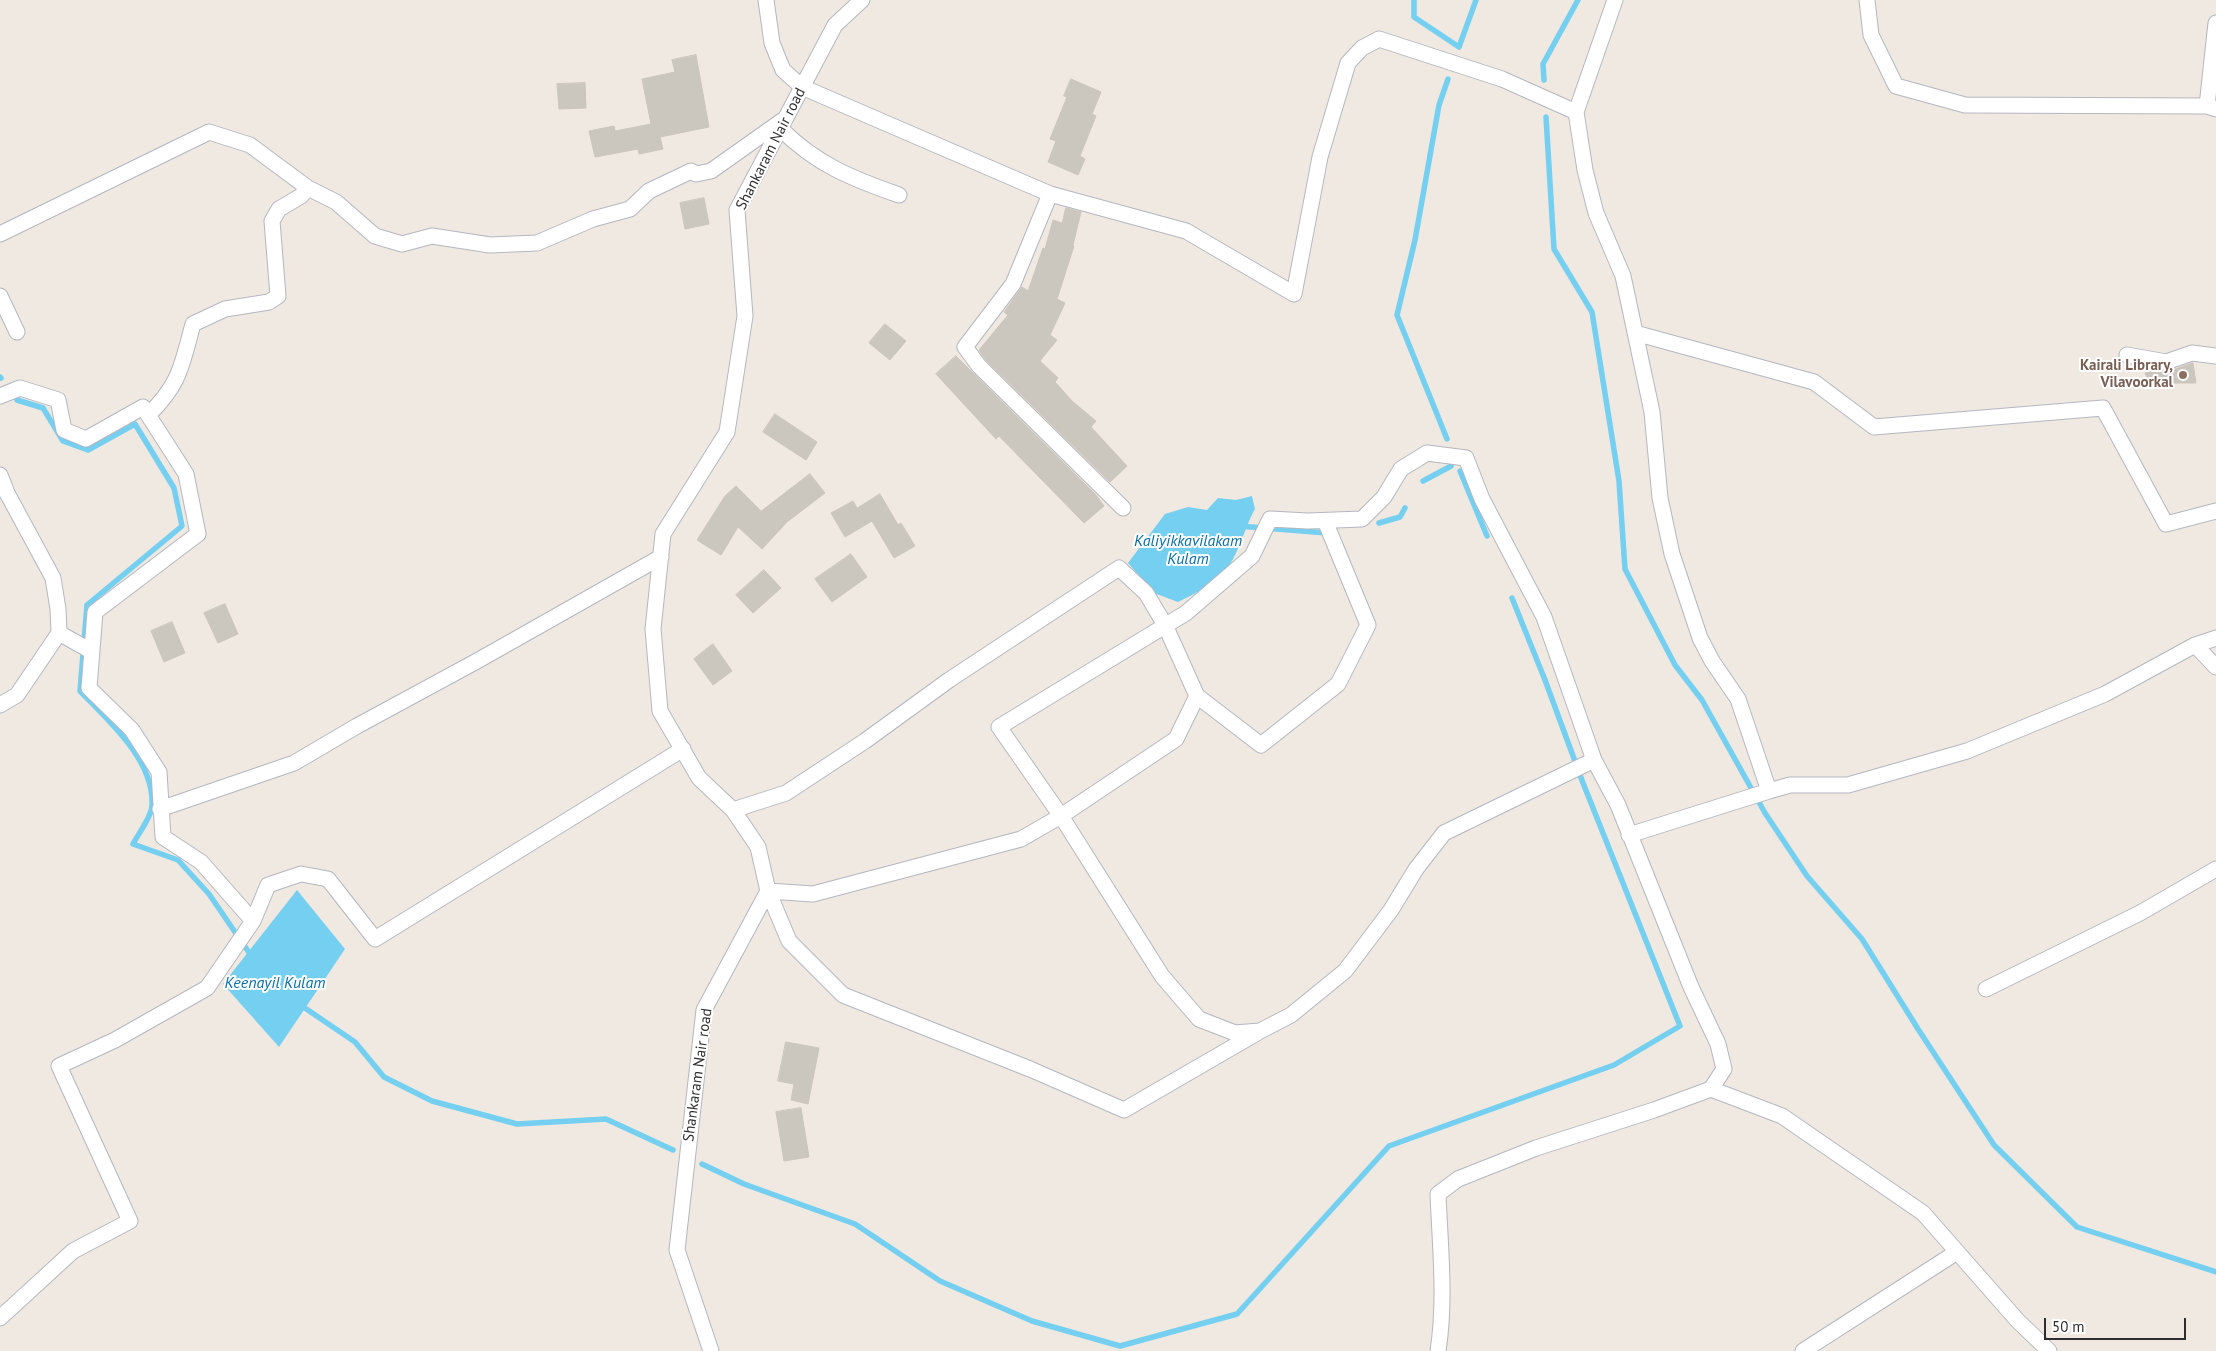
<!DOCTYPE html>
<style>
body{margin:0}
#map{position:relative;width:2216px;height:1351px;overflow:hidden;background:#efe9e1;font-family:"PT Sans",sans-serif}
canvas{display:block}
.scale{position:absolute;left:2044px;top:1318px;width:142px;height:22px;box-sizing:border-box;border:2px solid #2e2e2e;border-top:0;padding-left:6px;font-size:15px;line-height:18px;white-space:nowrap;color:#2e2e2e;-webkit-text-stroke:4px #fff;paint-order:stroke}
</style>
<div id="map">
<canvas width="2216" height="1351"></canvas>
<div class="scale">50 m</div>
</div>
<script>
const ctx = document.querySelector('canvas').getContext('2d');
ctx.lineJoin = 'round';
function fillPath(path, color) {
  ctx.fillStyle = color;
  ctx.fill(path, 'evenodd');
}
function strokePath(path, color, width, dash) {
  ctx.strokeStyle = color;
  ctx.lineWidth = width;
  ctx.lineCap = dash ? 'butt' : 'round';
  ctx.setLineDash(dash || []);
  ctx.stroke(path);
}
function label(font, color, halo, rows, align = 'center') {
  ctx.font = font + ' "PT Sans",sans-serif';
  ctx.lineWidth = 4;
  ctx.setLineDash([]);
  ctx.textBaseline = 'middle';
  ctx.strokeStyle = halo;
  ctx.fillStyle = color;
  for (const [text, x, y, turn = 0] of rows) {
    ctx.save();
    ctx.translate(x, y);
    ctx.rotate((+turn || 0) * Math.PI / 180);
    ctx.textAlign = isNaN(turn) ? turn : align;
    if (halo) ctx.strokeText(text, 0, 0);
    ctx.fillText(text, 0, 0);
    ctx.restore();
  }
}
const water = new Path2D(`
 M 1252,496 L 1255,509 C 1249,519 1246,530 1241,541 C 1228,577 1211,586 1178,602 L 1154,593 L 1128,563 L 1165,514 L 1188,507 L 1207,510 L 1218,498 L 1236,500 Z
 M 297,890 L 345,949 L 279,1047 L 223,984 Z`);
const stream = new Path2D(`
 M 1414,0 L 1414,17 L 1459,47 L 1476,0
 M 1544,80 L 1543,64 L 1578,0
 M 1546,117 L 1554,249 L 1592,312 L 1619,481 L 1625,569 L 1675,665 L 1702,700 L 1765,813 L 1807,876 L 1862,939 L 1918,1029 L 1994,1145 L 2077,1227 L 2216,1272
 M 0,377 L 1,378
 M 17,400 L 43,408 L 63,441 L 88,450 L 135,424 L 174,488 L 182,526 L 87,605 L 80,691 C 109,721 155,761 152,806 C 151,818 138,834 133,844 L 178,860 L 209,894 L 252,957
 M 1447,439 L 1397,315 L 1415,240 L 1439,105 L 1448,79
 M 1460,471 L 1487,536
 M 1423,481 L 1451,466
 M 1379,523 L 1400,517 L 1405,508
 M 1239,526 L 1327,533
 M 299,1004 L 355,1042 L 384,1077 L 432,1101 L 517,1124 L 606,1119 L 673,1150
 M 702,1164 L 744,1184 L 855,1224 L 940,1281 L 1032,1321 L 1120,1346 L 1237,1314 L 1389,1146 L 1614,1065 L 1680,1026 L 1583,783 L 1545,680 L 1512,598`);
const building = new Path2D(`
 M 696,55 L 709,127 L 660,137 L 663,149 L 639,154 L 638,149 L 595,157 L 589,131 L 614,126 L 615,131 L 651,124 L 642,79 L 675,72 L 672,60 Z
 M 1071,79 L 1101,92 L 1092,114 L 1096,116 L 1080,156 L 1085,159 L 1078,175 L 1048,162 L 1056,141 L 1050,139 L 1067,97 L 1064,96 Z
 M 585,83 L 586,108 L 559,109 L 557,84 Z
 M 704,198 L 709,224 L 685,229 L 680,203 Z
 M 1066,208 L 1081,212 L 1073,245 L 1074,246 L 1057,299 L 1065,303 L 1050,335 L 1057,340 L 1040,361 L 1058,378 L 1055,382 L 1072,401 L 1096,421 L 1091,427 L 1127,466 L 1110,482 L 986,360 L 979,350 L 1008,315 L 1004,312 L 1022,287 L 1028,291 L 1043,248 L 1045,249 L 1053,220 L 1062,223 Z
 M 885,324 L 906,341 L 890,360 L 869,343 Z
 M 956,356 L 1096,495 L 1104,506 L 1084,523 L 999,436 L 996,439 L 936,374 Z
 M 2193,363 L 2196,383 L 2168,383 L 2152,387 L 2145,373 L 2157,370 L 2169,371 Z
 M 775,414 L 817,442 L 806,460 L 763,432 Z
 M 810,474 L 825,493 L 787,522 L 762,549 L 738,527 L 721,555 L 697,540 L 725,496 L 736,486 L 761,511 Z
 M 880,494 L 898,525 L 901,523 L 915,546 L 894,558 L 872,521 L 845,537 L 831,513 L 853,501 L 857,508 Z
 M 851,554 L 867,577 L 832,602 L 815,579 Z
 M 764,570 L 781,588 L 753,613 L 736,595 Z
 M 225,604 L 238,634 L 218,643 L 204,613 Z
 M 172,622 L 185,653 L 164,662 L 151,631 Z
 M 713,644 L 732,671 L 713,685 L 694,659 Z
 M 786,1042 L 819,1048 L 808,1104 L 791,1100 L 794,1084 L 778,1081 Z
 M 801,1108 L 809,1157 L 784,1161 L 776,1112 Z`);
const minor = new Path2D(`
 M 766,0 L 772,43 L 783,70 L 802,87 L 1050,194 L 1186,231 L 1294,294 L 1320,157 L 1348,63 L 1362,48 L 1379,39 L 1502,79 L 1576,112 L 1585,170 L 1596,213 L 1623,276 L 1652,412 L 1660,498 L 1672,554 L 1700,638 L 1712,661 L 1738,699 L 1769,791 L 1790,785 L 1848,785 L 1967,751 L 2105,694 L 2195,645 L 2216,638
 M 1867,0 L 1871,35 L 1896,86 L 1965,105 L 2207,106
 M 2216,23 L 2207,106 L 2216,109
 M 1576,112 L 1615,0
 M 780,128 C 815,164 853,179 899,195
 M 1050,194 L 1013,284 L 965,347 L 979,366 L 1123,508
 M 0,234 L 209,132 L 250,145 L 308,188
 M 0,296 L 17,332
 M 1635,333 L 1814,382 L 1874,427 L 2103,408 L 2166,524 L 2216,511
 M 2127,355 L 2166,362 L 2192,353 L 2216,356
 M 0,396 L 20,388 L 58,400 L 64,430 L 86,439 L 143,407 L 186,474 L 198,534 L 95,612 L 89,688 L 132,730 L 159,772 L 163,837 L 201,862 L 253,921 L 268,885 L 301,874 L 328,879 L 375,939 L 683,749
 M 148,415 C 180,385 182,364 193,324 L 225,309 L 269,302 L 278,296 L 272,221 L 279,209 L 301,196 L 308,188 L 336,202 L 375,236 L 402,244 L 432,236 L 490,245 L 537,243 L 593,219 L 630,209 L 649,191 L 691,171 L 696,174 L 711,171 L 783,120
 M 0,475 L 7,493 L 53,578 L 58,609 L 59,633 L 17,695 L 0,705
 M 59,633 L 91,651
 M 2195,645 L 2216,667
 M 160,809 L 294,763 L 357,726 L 477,661 L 661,557
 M 733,810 L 786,793 L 865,741 L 949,680 L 1119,568 L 1146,593 L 1165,625 L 1197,696
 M 1629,835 L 1769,791
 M 1986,989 L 2140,913 L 2216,869
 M 1257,1033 L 1124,1110 L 1030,1069 L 843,995 L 789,941 L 768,891 L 813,894 L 1021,839 L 1061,816 L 1176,739 L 1197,696 L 1261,745 L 1338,684 L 1368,625 L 1325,521
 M 1711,1089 L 1782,1116 L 1923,1213 L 2017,1320 L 2049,1351
 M 0,1318 L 73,1251 L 130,1221 L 59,1066 L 115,1040 L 207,988 L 253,921
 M 711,1351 L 677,1250 L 704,1010 L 768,891 L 758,847 L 733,810 L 699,778 L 660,711 L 653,629 L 663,534 L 727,432 L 745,316 L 737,210 L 835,25 L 862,0
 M 1438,1351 C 1446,1300 1440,1245 1438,1194 L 1458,1179 L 1536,1148 L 1654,1110 L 1711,1089 L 1724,1069 L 1718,1044 L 1691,987 L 1618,805 L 1594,760 L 1544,617 L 1482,499 L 1466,458 L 1427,453 L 1401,469 L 1384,497 L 1362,519 L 1308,521 L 1270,519 L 1252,556 L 1186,613 L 999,727 L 1061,816 L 1162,976 L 1199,1019 L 1235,1033 L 1260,1031 L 1291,1015 L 1345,971 L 1391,910 L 1416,869 L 1444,833 L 1594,760
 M 1803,1351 L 1957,1252`);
const markers = [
 [2183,375,5,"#8d6e63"]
];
const streetNames = [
 ["Shankaram Nair road",771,149,-63],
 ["Shankaram Nair road",698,1075,-82]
];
const educationNames = [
 ["Kairali Library,",2173,366],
 ["Vilavoorkal",2173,383]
];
const waterNames = [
 ["Kaliyikkavilakam",1188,541],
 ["Kulam",1188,559],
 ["Keenayil Kulam",275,983]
];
fillPath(water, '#75cff0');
strokePath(stream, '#75cff0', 5.5);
fillPath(building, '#cbc7bf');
strokePath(building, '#cbc5ba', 1);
strokePath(minor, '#b4b7c1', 17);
strokePath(minor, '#fff', 15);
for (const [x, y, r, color] of markers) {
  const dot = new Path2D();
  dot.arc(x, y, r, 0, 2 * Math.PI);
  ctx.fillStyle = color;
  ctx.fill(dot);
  strokePath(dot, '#fff', 2);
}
label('15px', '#2e2e2e', '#fff', streetNames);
label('bold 15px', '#785e54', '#fff', educationNames, 'right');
label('italic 16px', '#0d6fa3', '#fff', waterNames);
</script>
